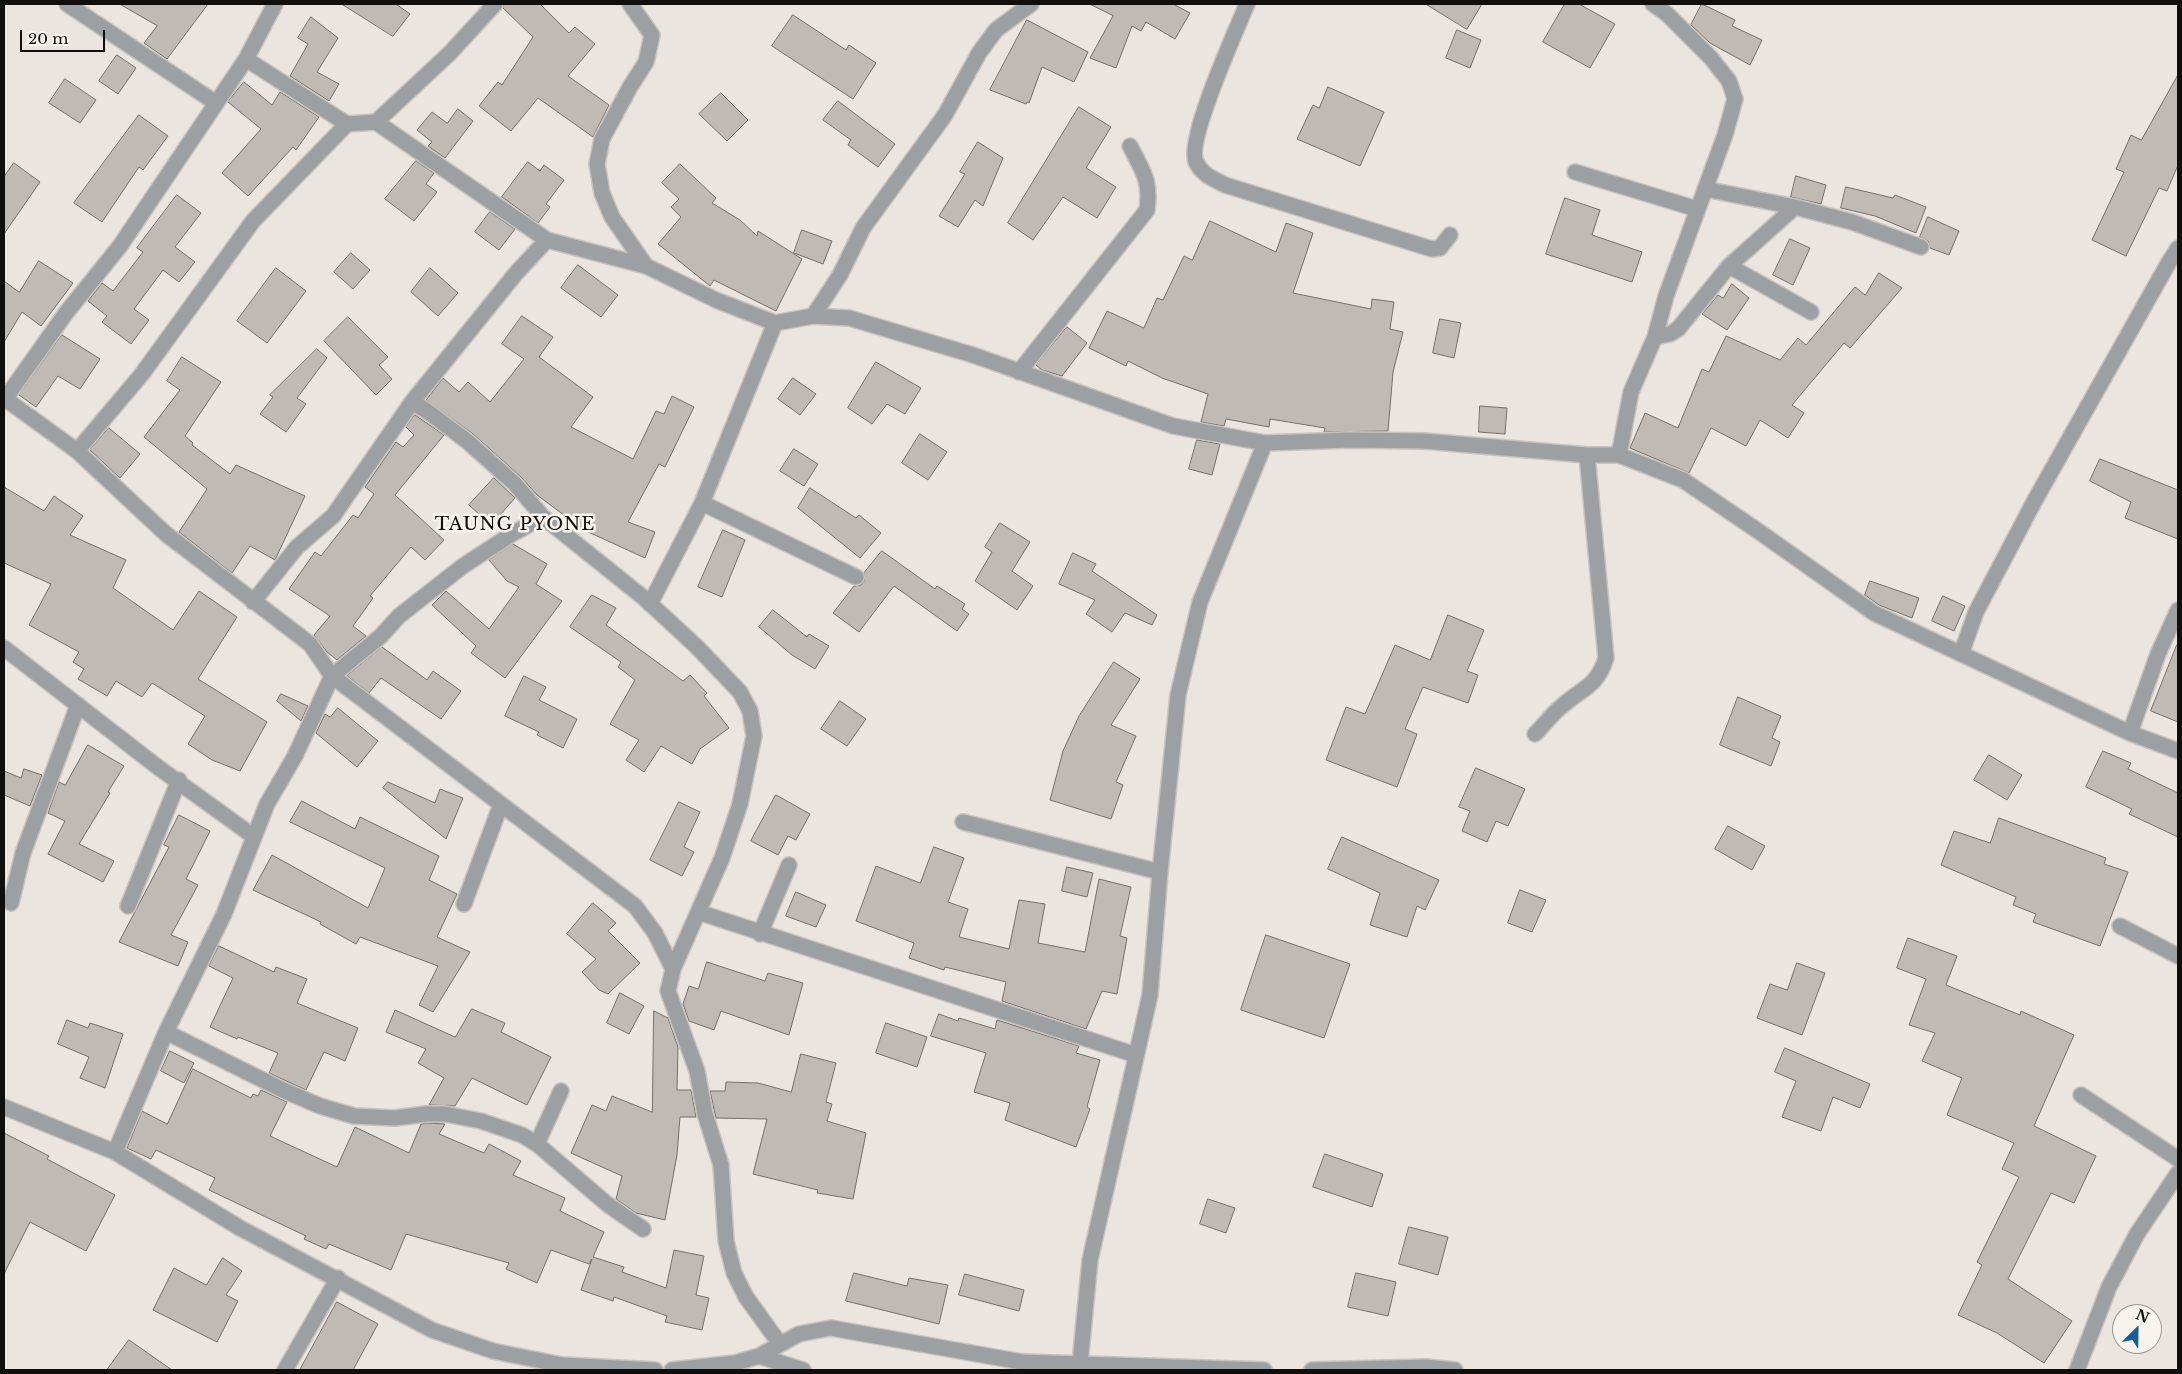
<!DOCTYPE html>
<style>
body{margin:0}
#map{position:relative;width:2182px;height:1374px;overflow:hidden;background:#ebe5e0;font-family:"Libre Baskerville",serif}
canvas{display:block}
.frame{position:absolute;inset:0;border:5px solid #110f0d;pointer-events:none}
.north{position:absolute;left:2112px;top:1304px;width:50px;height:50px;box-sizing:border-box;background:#f8f3ed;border:1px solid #9c9893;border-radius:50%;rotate:23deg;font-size:14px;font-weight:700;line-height:20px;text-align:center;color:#110f0d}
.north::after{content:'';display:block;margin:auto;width:18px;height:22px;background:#1a5d92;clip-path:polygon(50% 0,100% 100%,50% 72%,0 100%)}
.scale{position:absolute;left:20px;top:30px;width:85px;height:22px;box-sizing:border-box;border:2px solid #110f0d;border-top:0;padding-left:6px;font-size:15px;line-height:18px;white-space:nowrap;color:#110f0d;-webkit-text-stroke:4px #f8f3ed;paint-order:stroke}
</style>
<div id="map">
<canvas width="2182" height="1374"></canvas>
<div class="frame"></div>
<div class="north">N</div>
<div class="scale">20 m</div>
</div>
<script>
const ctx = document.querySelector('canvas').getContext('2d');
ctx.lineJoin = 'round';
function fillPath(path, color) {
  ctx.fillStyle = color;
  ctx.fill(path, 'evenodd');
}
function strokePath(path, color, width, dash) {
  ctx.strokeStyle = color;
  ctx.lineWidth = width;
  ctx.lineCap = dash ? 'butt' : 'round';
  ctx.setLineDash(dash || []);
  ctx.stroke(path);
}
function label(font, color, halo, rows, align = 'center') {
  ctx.font = font + ' "Libre Baskerville",serif';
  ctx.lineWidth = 5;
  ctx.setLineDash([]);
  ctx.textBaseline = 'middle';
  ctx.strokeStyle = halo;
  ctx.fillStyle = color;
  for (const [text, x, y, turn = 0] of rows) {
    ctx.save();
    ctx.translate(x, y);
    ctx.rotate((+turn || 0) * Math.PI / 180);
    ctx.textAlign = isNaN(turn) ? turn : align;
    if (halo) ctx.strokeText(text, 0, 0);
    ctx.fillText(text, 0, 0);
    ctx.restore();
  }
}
const building = new Path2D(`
 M 120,4 L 208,4 L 167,59 L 144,43 L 157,26 Z
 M 342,4 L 396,4 L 410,14 L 393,36 Z
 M 504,4 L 540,4 L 569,33 L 575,27 L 595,44 L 568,76 L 609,105 L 593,137 L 538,98 L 511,131 L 479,106 L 498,82 L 502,85 L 533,37 L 503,8 Z
 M 1090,4 L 1173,4 L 1190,13 L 1175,39 L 1146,22 L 1141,31 L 1132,26 L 1116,68 L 1090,58 L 1113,16 Z
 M 1426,4 L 1482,4 L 1467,29 Z
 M 1565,4 L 1579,4 L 1615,24 L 1590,68 L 1543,42 Z
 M 1702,4 L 1735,20 L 1732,26 L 1762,40 L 1750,65 L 1710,43 L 1691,25 Z
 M 793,15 L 846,50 L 849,45 L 876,63 L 853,99 L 772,46 Z
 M 311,17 L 338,38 L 317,72 L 339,84 L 329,101 L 290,76 L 308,44 L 298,38 Z
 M 1027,20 L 1088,52 L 1074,82 L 1042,67 L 1029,103 L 1027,102 L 1026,104 L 990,90 Z
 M 1457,30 L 1481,40 L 1470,68 L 1446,58 Z
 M 117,55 L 136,68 L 118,94 L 99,81 Z
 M 2178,75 L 2178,165 L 2167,191 L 2159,188 L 2126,256 L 2092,240 L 2124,172 L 2116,169 L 2131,135 L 2141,140 Z
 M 65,79 L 96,100 L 80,123 L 49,103 Z
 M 244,82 L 272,105 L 280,92 L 319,117 L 296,150 L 293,147 L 248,196 L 222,173 L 261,129 L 228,102 Z
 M 1328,87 L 1384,112 L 1360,166 L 1297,139 L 1313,105 L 1319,108 Z
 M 721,93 L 748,120 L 727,141 L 699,114 Z
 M 838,101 L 895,144 L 878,167 L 848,145 L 851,140 L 823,120 Z
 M 1079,107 L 1111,127 L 1086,168 L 1116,187 L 1097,218 L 1063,197 L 1033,240 L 1008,223 Z
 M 458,109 L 473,121 L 445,158 L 428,146 L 432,142 L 417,130 L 432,112 L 447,123 Z
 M 139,115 L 168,136 L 143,170 L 139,167 L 102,222 L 74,203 Z
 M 978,142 L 1003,158 L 983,206 L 975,200 L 958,227 L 939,216 L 965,174 L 960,172 Z
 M 416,161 L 434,173 L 426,184 L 437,192 L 414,221 L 385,199 Z
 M 528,162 L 540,171 L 544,165 L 564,180 L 546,204 L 550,207 L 538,223 L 502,197 Z
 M 14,163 L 40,182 L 4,234 L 4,177 Z
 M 680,164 L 716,198 L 712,203 L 740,220 L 757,236 L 758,231 L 802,259 L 776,311 L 714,280 L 710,286 L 658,244 L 681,217 L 671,207 L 679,199 L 662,183 Z
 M 1796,176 L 1826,185 L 1821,204 L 1791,197 Z
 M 1846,187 L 1893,198 L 1895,195 L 1926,207 L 1916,233 L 1875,216 L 1841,208 Z
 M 177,195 L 201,213 L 175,247 L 195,262 L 179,282 L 163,270 L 134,309 L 149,320 L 131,344 L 102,322 L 107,316 L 88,301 L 102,283 L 113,291 L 143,252 L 137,248 Z
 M 1565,198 L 1600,210 L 1592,235 L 1642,252 L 1632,282 L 1546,254 Z
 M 490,212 L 515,229 L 499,250 L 475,232 Z
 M 1928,217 L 1959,231 L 1949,255 L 1930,248 L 1928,241 L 1920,237 Z
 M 1210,221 L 1276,252 L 1286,223 L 1313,233 L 1293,293 L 1371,309 L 1372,299 L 1394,302 L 1390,329 L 1403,332 L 1393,372 L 1388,431 L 1324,432 L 1325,428 L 1270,419 L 1269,427 L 1226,419 L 1224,426 L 1201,422 L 1208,394 L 1162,378 L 1128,361 L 1126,366 L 1089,348 L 1107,311 L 1144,328 L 1157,298 L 1163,300 L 1184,256 L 1192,260 Z
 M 802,230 L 832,241 L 823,264 L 794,253 Z
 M 1790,239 L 1810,248 L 1793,285 L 1773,275 Z
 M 351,253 L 370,270 L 353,289 L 334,272 Z
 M 39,261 L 73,283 L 41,326 L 22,312 L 4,342 L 4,281 L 19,292 Z
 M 578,265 L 618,295 L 601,317 L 561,288 Z
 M 276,268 L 306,291 L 267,343 L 237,321 Z
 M 430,268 L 458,293 L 438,316 L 411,292 Z
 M 1879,273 L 1902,288 L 1850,348 L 1844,343 L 1792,405 L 1804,413 L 1788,438 L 1760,420 L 1746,446 L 1711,428 L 1689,473 L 1630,448 L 1645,413 L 1678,428 L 1702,369 L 1709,372 L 1726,336 L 1780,360 L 1798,338 L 1806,345 L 1855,287 L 1865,295 Z
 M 1732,284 L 1749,298 L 1727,330 L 1702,314 L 1718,295 L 1723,298 Z
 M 522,316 L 553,337 L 539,357 L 593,397 L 571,427 L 633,459 L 656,411 L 664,414 L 672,396 L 694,407 L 665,467 L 659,464 L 628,522 L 655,532 L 645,558 L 584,530 L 537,495 L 521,477 L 473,434 L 426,400 L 443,378 L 459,392 L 468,382 L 490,402 L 524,359 L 502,344 Z
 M 348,317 L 388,357 L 379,365 L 392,379 L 376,395 L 324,341 Z
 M 1440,319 L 1461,323 L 1454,358 L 1433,353 Z
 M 1067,327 L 1087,343 L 1062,376 L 1042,370 L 1036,365 Z
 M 62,335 L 100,359 L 80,389 L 58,376 L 36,407 L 19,395 Z
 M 317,349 L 327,358 L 297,398 L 306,404 L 286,432 L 260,414 L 273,397 L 270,395 Z
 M 182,357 L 221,382 L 185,436 L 193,443 L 192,445 L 230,474 L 236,465 L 305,496 L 275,560 L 250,546 L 232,573 L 179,532 L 207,489 L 144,437 L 180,390 L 167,381 Z
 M 876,362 L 921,388 L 905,414 L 887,404 L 872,424 L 848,408 Z
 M 793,378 L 816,394 L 800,415 L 778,399 Z
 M 1480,406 L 1507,408 L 1505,434 L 1479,432 Z
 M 415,415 L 444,435 L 395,495 L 444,540 L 425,560 L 411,547 L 370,596 L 373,598 L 353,626 L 366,636 L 337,660 L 327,652 L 314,635 L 330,616 L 289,589 L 315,552 L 321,556 L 353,515 L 358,518 L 374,494 L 365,487 L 396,442 L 403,447 L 414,435 L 406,427 Z
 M 109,428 L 140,454 L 120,478 L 90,450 Z
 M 920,434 L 947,452 L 928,480 L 902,463 Z
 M 1197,440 L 1220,444 L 1212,475 L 1189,469 Z
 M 794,449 L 818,464 L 804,486 L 780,471 Z
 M 2100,459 L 2178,490 L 2178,539 L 2125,518 L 2131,502 L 2090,481 Z
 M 494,478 L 515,498 L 491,525 L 469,505 Z
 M 4,487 L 44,511 L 54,496 L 83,516 L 70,535 L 126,560 L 113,588 L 173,630 L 199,591 L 237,617 L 198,679 L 267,722 L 240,771 L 212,760 L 188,744 L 205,716 L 152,683 L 142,697 L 116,681 L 107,696 L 78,679 L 84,669 L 73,662 L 79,652 L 29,625 L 51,584 L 4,563 Z
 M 810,488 L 856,518 L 859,515 L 881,533 L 860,558 L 798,508 Z
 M 1000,523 L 1030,542 L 1012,571 L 1033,586 L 1017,610 L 975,581 L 992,552 L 985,547 Z
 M 723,530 L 745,540 L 722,597 L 698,587 Z
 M 513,544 L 547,564 L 536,584 L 562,601 L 505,678 L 471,653 L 476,646 L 432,605 L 446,591 L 489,629 L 519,587 L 507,581 L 489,560 Z
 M 882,551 L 935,589 L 937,586 L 965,604 L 962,609 L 969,614 L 957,631 L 894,586 L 859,632 L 833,613 L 854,586 L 861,585 L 864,581 L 864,573 Z
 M 1073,553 L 1096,564 L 1092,571 L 1157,615 L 1152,625 L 1125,613 L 1112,632 L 1086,614 L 1095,600 L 1059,584 Z
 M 1870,581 L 1919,598 L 1912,618 L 1879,605 L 1865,595 Z
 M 592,595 L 616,608 L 606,625 L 683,681 L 690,675 L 707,693 L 704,696 L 729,728 L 700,749 L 692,764 L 661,746 L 644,772 L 626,760 L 639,740 L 610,724 L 635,680 L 618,667 L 621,662 L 570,627 Z
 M 1943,596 L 1965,606 L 1954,631 L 1932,621 Z
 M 773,610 L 807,637 L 809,634 L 829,646 L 815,669 L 792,655 L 759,627 Z
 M 1448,615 L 1484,630 L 1467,671 L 1478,675 L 1468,703 L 1423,687 L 1405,729 L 1417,734 L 1397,787 L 1326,760 L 1346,707 L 1365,714 L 1395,645 L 1430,660 Z
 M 2177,645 L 2178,645 L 2178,722 L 2151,711 Z
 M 382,647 L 427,680 L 433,671 L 461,691 L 441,719 L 381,678 L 369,693 L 347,676 Z
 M 1114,662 L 1140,679 L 1111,725 L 1136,736 L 1116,782 L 1123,785 L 1111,819 L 1050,800 L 1063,751 L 1079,716 Z
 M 524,676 L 546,687 L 539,700 L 577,719 L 563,748 L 537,735 L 539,732 L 505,716 Z
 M 281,694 L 308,706 L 301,721 L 277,701 Z
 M 1738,697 L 1781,716 L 1772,738 L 1780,742 L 1771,766 L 1720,745 Z
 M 840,701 L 866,719 L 847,746 L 821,729 Z
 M 338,708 L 378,741 L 357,767 L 316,733 L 325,714 L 330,717 Z
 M 88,745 L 124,766 L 108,792 L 110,793 L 79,844 L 114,861 L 103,882 L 48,854 L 65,821 L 48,813 L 59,782 L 65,785 Z
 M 2103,751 L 2131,763 L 2128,769 L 2178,793 L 2178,837 L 2129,814 L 2132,809 L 2086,787 Z
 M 1989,755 L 2022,775 L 2007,800 L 1974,780 Z
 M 1476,768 L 1525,789 L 1508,826 L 1496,821 L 1487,842 L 1462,831 L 1470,811 L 1459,807 Z
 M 24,769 L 42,775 L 30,806 L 4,795 L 4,771 L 21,778 Z
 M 388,782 L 435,803 L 440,789 L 463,798 L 446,839 L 383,788 Z
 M 776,795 L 810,814 L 796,840 L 788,836 L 778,855 L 751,841 Z
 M 302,801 L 355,829 L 360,817 L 439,856 L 429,880 L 457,894 L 437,937 L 470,952 L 433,1012 L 419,1005 L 438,966 L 360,937 L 356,944 L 320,924 L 321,922 L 253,890 L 272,855 L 368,908 L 385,868 L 290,822 Z
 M 679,802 L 700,812 L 684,847 L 694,852 L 682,876 L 650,860 Z
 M 179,815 L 210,831 L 186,879 L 198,885 L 171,935 L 188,942 L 178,966 L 119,942 L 169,847 L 164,845 Z
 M 1999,818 L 2106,858 L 2104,864 L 2128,872 L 2100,946 L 2033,922 L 2036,914 L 2013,905 L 2016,897 L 1941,865 L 1954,831 L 1990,843 Z
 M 1728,826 L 1765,846 L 1752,870 L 1715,849 Z
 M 1342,837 L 1439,880 L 1425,910 L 1417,906 L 1407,937 L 1370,925 L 1380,893 L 1328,869 Z
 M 934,847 L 964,858 L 948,902 L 968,909 L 959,937 L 1009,949 L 1019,900 L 1045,904 L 1038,943 L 1085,952 L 1099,879 L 1131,887 L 1120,936 L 1127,938 L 1117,994 L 1102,991 L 1086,1029 L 1002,1001 L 1006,982 L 945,967 L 944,970 L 909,958 L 914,943 L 856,921 L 876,866 L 920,883 Z
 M 1067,867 L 1093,873 L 1087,897 L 1062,891 Z
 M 1520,890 L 1546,900 L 1532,932 L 1508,923 Z
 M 796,892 L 826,905 L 816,927 L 786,916 Z
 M 593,903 L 616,923 L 608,931 L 640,963 L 608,994 L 599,990 L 582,972 L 596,959 L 567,934 Z
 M 1266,935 L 1350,964 L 1324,1038 L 1241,1010 Z
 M 1908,938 L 1957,956 L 1946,985 L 2020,1015 L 2021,1011 L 2074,1035 L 2034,1126 L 2096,1156 L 2074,1203 L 2051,1193 L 2008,1279 L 2072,1321 L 2044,1363 L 1997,1333 L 1958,1315 L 1982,1265 L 1977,1262 L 2019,1177 L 2002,1169 L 2014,1143 L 1947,1115 L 1962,1078 L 1922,1061 L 1935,1033 L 1909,1025 L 1926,979 L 1897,968 Z
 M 219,946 L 274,972 L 276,967 L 307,979 L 297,1003 L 358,1028 L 345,1061 L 324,1052 L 306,1090 L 269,1073 L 278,1053 L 238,1037 L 237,1039 L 210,1027 L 233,978 L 209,966 Z
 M 707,962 L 765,981 L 768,973 L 803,983 L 789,1035 L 721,1011 L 714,1030 L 689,1021 L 683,1004 L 689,986 L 698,989 Z
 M 1797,963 L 1825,973 L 1802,1035 L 1757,1018 L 1770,984 L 1787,990 Z
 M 620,993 L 644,1006 L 629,1034 L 607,1023 Z
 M 472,1009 L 505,1023 L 501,1032 L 551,1057 L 527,1105 L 472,1078 L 455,1106 L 429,1105 L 444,1078 L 418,1063 L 426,1049 L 386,1032 L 395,1010 L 455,1037 Z
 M 654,1011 L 668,1018 L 678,1047 L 677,1090 L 691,1090 L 696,1117 L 680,1117 L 677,1155 L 665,1220 L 636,1213 L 616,1199 L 622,1176 L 571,1153 L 592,1105 L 606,1111 L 612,1096 L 652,1112 Z
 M 939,1014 L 958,1021 L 959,1018 L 995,1029 L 997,1020 L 1079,1046 L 1076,1053 L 1100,1060 L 1087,1107 L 1090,1109 L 1076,1147 L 1005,1120 L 1010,1103 L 974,1092 L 986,1053 L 931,1036 Z
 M 67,1020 L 88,1028 L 90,1023 L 123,1034 L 105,1088 L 80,1078 L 89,1057 L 58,1044 Z
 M 886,1023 L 927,1037 L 917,1067 L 876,1053 Z
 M 1785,1048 L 1870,1084 L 1860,1108 L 1833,1097 L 1821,1131 L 1782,1117 L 1796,1081 L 1775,1072 Z
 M 170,1051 L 194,1063 L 184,1083 L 161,1071 Z
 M 801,1054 L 836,1063 L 826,1102 L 832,1104 L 827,1121 L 866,1133 L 853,1199 L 817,1193 L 818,1190 L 753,1174 L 767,1119 L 716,1118 L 710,1091 L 725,1091 L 726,1082 L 758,1083 L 791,1092 Z
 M 193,1069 L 251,1098 L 253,1094 L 258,1096 L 261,1090 L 287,1102 L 270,1136 L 337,1167 L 355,1127 L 409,1153 L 421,1124 L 427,1123 L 445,1124 L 439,1134 L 484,1153 L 489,1144 L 521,1161 L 513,1175 L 565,1198 L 560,1211 L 604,1232 L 593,1257 L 624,1267 L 622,1272 L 666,1288 L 674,1250 L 704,1256 L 696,1295 L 709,1298 L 702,1330 L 665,1322 L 667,1316 L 614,1297 L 613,1301 L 581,1290 L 592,1259 L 589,1264 L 551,1250 L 537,1283 L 506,1269 L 509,1263 L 406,1234 L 391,1270 L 329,1244 L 326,1249 L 304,1239 L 306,1236 L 209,1190 L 215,1178 L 156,1150 L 151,1159 L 127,1148 L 142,1111 L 167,1124 Z
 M 4,1133 L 49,1156 L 47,1159 L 115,1195 L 86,1251 L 30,1222 L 4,1274 Z
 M 1325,1154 L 1383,1174 L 1372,1207 L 1313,1187 Z
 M 1208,1199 L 1235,1208 L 1226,1233 L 1200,1224 Z
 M 1409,1227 L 1448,1237 L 1438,1275 L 1399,1264 Z
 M 223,1258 L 242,1271 L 226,1295 L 238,1301 L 217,1342 L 153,1310 L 174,1268 L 206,1285 Z
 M 854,1273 L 907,1286 L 909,1278 L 948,1285 L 939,1324 L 846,1301 Z
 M 1356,1273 L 1396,1282 L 1388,1316 L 1348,1307 Z
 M 965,1274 L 1024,1290 L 1019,1311 L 959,1295 Z
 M 337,1302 L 378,1324 L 353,1370 L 300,1370 Z
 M 129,1340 L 172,1370 L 107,1370 Z`);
const minor = new Path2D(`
 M 67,4 L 216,103
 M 630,4 L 652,35 L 646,62 L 630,87 L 602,139 L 597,164 L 602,193 L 612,217 L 646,266
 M 1247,4 C 1236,31 1186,140 1196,162 C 1202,175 1214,179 1225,185 L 1432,249 L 1440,248 L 1450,235
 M 246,59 L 347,124 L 376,122 L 547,240 L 646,266 L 716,300 L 775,323 L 813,316 L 849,318 L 973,355 L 1173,426 L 1265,443 L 1349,440 L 1424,441 L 1587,455 L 1619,455 L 1683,480 L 1761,533 L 1874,613 L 2130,733 L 2178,751
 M 376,122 L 450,53 L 495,4
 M 1575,172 L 1697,209
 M 1705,189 L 1795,207 L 1852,222 L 1921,247
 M 1729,266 L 1811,312
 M 813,316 L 840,275 L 863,228 L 945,115 L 979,53 L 996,30 L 1031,4
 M 1655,337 L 1670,334 L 1678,329 L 1729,266 L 1795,207
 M 1019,372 L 1147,210 C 1151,180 1143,172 1130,146
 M 4,398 L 77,451 L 166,534 L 310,644 L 332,676 L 635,906 L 655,933 L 673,969 L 668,991 L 697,1071 L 705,1114 L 721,1165 L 726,1241 L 734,1273 L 746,1297 L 780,1344
 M 5,399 L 66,313 L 120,246 L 246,59 L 275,4
 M 412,402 L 427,411 L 467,441 L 515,484 L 543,517 L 644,598 L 697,647 L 740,692 L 750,711 L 754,736 L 740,804 L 722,858 L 673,969
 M 77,451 L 142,374 L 253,221 L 347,124
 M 1619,455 L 1631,392 L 1655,337 L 1666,296 L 1725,135 L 1735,99 L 1729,81 L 1711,58 L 1667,14 L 1653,4
 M 702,503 L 856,577
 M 253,602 L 297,547 L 333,516 L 412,402 L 517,272 L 547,240
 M 650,604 L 702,503 L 775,323
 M 4,648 L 159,768 L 253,836
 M 1961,654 L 1976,612 L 2035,500 L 2169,262 L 2178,248
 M 2130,733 L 2158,654 L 2178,610
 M 1535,734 C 1544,725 1552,714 1562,706 C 1582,688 1597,687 1606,658 L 1587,455
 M 963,822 L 1160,872
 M 11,903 L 23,853 L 78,705
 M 464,904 L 501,804
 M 128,906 L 179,780
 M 698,912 L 1136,1055
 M 2120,926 L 2178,956
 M 760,934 L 789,865
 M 166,1032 L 283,1090 L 320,1106 L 354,1116 L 395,1118 L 426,1114 L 445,1114 L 481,1121 L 522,1135 L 537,1144 L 607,1204 L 643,1229
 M 2081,1095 L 2178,1159
 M 4,1107 L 115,1152 L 240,1228 L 432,1330 L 493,1351 L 562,1365 L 655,1370
 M 537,1144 L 561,1091
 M 115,1152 L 166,1032 L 224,914 L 267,804 L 295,756 L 332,676 L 381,636 L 399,616 L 463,566 L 512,534 L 543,517
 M 759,1356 L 803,1370
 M 1080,1363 L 1090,1260 L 1150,995 L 1160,872 L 1178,695 L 1200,602 L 1265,443
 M 285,1370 L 338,1278
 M 672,1370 L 735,1363 L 759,1356 L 799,1334 L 831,1328 L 1022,1362 L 1264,1370
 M 1312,1370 L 1426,1367 L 1455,1370
 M 2077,1370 L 2109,1287 L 2137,1234 L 2178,1173`);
const quarterNames = [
 ["TAUNG PYONE",515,525]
];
fillPath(building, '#c0bab5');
strokePath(building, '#746f6a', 1);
strokePath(minor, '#c8c3be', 18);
strokePath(minor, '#9da0a2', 15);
ctx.letterSpacing = '1px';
label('18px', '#110f0d', '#f8f3ed', quarterNames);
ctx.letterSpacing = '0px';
</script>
